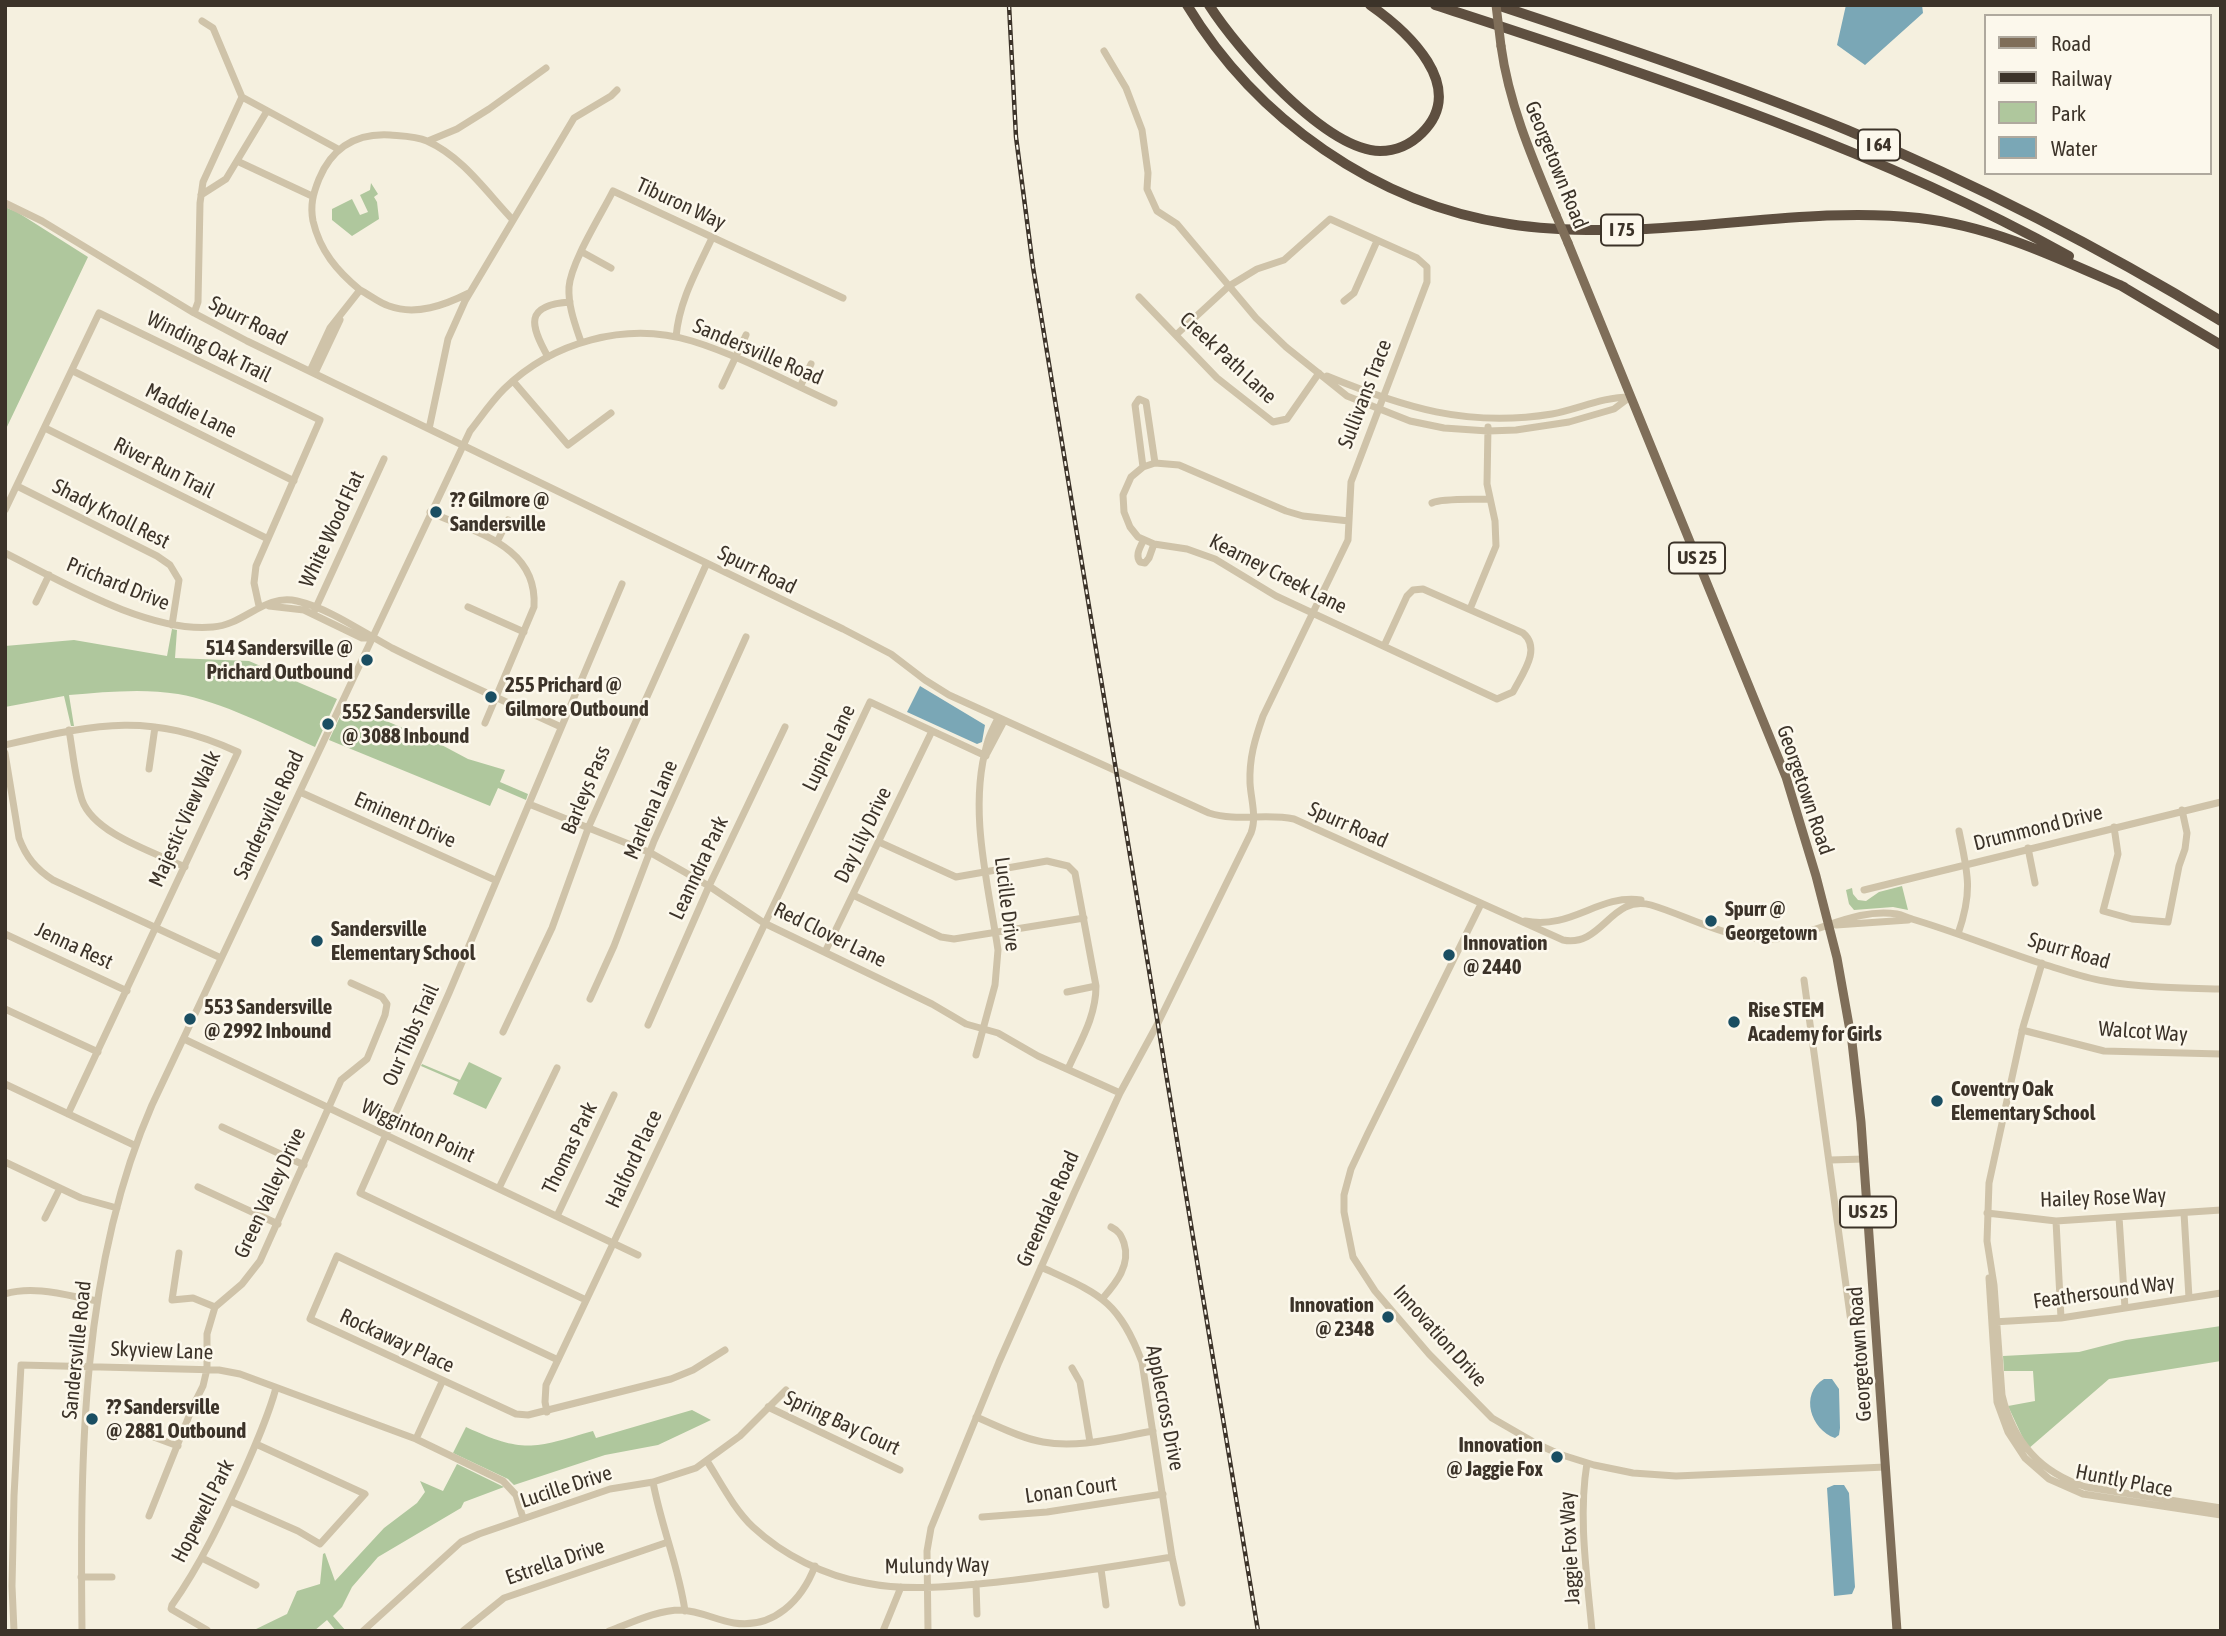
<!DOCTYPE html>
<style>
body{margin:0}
#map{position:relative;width:2226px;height:1636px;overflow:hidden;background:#f5f0df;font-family:"Asap Condensed",sans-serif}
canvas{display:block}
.frame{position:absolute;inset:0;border:7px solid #3c3329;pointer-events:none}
.legend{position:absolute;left:1984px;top:14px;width:228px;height:161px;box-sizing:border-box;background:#fcf8ec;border:2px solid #afa99e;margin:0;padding:9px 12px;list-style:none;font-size:21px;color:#3c3329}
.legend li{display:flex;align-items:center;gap:14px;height:35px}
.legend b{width:35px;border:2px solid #afa99e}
</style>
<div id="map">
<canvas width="2226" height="1636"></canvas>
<div class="frame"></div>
<ul class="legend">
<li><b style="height:9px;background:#7f6e59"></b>Road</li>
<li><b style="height:9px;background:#3c3329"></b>Railway</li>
<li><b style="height:19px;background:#afc79d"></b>Park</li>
<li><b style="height:19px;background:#7aa7b6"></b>Water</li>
</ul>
</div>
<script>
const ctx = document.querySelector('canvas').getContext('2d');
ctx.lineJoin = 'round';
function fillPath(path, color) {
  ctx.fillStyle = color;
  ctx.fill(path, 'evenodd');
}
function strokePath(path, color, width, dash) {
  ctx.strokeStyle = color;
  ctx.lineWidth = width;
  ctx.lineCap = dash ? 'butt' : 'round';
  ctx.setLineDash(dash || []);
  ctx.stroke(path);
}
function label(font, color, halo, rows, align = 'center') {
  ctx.font = font + ' "Asap Condensed",sans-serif';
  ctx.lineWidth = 5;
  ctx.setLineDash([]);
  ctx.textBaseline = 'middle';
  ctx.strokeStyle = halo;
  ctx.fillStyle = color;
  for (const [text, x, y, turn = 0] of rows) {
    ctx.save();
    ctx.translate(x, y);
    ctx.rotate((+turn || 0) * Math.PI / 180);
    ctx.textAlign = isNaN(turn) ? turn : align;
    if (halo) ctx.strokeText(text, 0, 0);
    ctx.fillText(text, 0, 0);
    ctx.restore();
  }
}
const green = new Path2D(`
 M 371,183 L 378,194 L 374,197 L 377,202 L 379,219 L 352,236 L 332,220 L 332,209 L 352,199 L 360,215 L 368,212 L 360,195 L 370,190 Z
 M 5,207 L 17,212 L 88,257 L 5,431 Z
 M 172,629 L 177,630 L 175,658 L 249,661 L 337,699 L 315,747 C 275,729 220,701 178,694 C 143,688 104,692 69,695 L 74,726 L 71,726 L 64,696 L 5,707 L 5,646 L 74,640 L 167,656 Z
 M 346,704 L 436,742 L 468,759 L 505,770 L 500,782 L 528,794 L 526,800 L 498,788 L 490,806 L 329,740 Z
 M 1902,886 L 1908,910 L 1893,907 L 1854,910 L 1849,904 L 1846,890 L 1852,888 L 1853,894 L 1858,900 L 1866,901 L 1879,892 Z
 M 469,1062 L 502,1078 L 486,1109 L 453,1094 L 458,1082 L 421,1066 L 422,1064 L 460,1080 Z
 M 2221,1326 L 2221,1361 L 2109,1379 L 2028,1449 L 2008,1406 L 2035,1401 L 2033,1371 L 2004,1371 L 2003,1356 L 2079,1352 L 2126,1340 Z
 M 692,1410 L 711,1420 L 658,1445 L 605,1455 L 514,1485 L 508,1479 L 453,1453 L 466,1427 C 524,1454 534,1448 593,1431 L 596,1438 Z
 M 457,1464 L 504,1487 L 464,1502 L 461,1508 L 378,1557 L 352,1587 L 342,1607 L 333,1616 L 346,1631 L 336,1631 L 327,1620 L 314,1631 L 252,1631 L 287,1614 L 297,1591 L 320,1584 L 323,1554 L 325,1553 L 335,1581 L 384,1528 L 417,1503 L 425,1492 L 420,1481 L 443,1491 Z`);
const water = new Path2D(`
 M 1846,5 L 1922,5 L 1923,13 L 1865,65 L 1837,45 Z
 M 920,686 L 985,725 L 982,742 L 977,744 L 907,712 Z
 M 1824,1379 L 1832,1379 L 1839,1389 L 1840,1428 L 1839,1435 L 1835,1438 C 1811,1430 1799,1394 1824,1379 Z
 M 1834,1485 L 1844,1485 L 1849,1493 L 1855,1587 L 1852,1594 L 1834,1596 L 1827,1488 Z`);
const minor = new Path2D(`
 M 202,21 L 213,28 L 242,97 L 338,149
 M 1104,51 L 1126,88 L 1142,130 L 1148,173 L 1147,189 L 1157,211 L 1177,224 L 1256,318 L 1286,347 L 1347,396 L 1410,421 L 1444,428 L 1488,431 L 1516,430 L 1569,422 L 1614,409 L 1630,397
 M 428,141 L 457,129 L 489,109 L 546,68
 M 237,161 L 312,196
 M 201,195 L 226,179 L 267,111
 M 5,203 L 42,221 L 194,313 L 247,341 L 843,629 L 891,654 L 925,680 L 949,695 L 1209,813 C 1237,822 1266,813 1294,819 L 1563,940 C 1602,948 1611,894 1651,905 C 1691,917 1730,941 1773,939 C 1815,936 1854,907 1897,914 C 1903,915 1907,918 1912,919 C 1956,932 1999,950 2043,964 C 2063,970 2084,978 2104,981 C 2143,988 2182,988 2221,989
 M 582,252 L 611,268
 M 360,290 C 337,271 320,251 313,221 C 310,205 313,194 319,179 C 332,148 356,133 390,135 C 402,136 416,136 427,141 C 463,157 487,193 513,220
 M 1139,297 L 1217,378 L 1273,422 L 1287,419 L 1319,373
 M 1344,301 L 1354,293 L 1377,241
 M 194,313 L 198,302 L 200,203 L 203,182 L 242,97
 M 676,337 C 679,301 697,270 712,238
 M 581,342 C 575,324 568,306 569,287 C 571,262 601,215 613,191 L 843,298
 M 548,357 C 530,325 524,305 570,302
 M 73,371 L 294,481
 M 310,371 L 330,328 L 360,290 C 370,295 379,303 389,306 C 416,316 445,305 469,293
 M 315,373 L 340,320
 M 1327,376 C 1403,407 1467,428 1552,414 C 1579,409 1602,397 1630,397
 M 513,381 L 568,445 L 611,413
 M 722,386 L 746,335
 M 800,387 L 811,364
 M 45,428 L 268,539
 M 429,429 L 448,339 L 465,301 L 574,118 L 611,96 L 617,90
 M 1143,467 L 1135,405 L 1139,399 L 1146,402 L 1155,463
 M 17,486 L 157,556 L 170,565 L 179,580 L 172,625
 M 1432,503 C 1443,498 1473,500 1489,499
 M 5,510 L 99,313 L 320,420 L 256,566 L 254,583 L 259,606
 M 430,512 C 476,533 538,546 534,607 L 485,723
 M 1349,521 L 1303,516 L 1286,511 L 1179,465 L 1155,463 L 1143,467 L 1131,477 L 1123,495 L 1124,512 L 1130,527 L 1138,537 L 1154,544 L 1187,549 L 1215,559 L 1276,596 L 1497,699 L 1513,692 C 1522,674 1542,649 1523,633 L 1423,589 L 1413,590 L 1407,596 L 1384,646
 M 1143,541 C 1140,548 1135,555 1140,562 L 1145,563 L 1149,558 L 1154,544
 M 497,542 L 508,520
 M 5,553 C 63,582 148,633 213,627 C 244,625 265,593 297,601 C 331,609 362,632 392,648 C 448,676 504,701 561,727
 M 36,602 L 49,575
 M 269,606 L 304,610 L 362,638 L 372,638
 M 468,607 L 524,632
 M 1470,609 L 1496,546 L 1495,521 L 1487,484 L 1488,427
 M 313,614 L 384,459
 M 69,730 C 73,753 75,778 82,800 C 94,834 154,852 185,867
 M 5,745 C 97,724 148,711 238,752 L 68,1114
 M 5,753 L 19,838 C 26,857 36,869 53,880 L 221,958
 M 986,755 L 1004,721
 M 149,769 L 155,727
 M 300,792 L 495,880
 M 529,804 L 651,853 L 709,886 L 764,923 L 932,1004 L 966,1024 L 998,1033 L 1038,1056 L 1120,1093
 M 2114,827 L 2118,854 L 2103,911 L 2132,919 L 2168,922 L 2179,866 L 2185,849 L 2187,833 L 2182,810
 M 879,842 L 956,877 L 1047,861 L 1068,866 L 1075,873 L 1096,986 C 1096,1017 1080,1042 1068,1069
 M 2028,848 L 2035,883
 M 1864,890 L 2221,802
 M 853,895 L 941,937 L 954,939 L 1084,918
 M 1481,904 L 1368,1133 L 1351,1169 L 1344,1195 L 1344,1212 L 1353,1257 L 1375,1291 L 1429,1354 L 1492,1418 L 1537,1444 L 1559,1454 L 1594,1465 L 1633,1473 L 1676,1476 L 1886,1467
 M 1525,921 C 1572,930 1598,894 1641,900
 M 1836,925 L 1908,920
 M 5,934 L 127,991
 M 1958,934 C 1973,891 1968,874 1959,831
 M 825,952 L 932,731
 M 2042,963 L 2023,1027 L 1989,1183 L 1987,1241 L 1994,1285 L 2002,1395 C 2013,1442 2041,1473 2086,1487 L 2221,1508
 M 1804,980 L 1851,1322
 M 1067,992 L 1096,986
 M 590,999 L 614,946 L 654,841 L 746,637
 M 5,1009 L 98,1052
 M 648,1025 L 709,886 L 785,727
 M 2022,1030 L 2104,1051 L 2221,1054
 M 503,1032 L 552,928 L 589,826 L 706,565
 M 184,1039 L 638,1255
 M 976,1055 L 995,985 L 998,950 C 988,883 968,810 987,744 C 989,735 994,727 998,718
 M 5,1084 L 136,1146
 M 222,1127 L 304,1165
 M 1830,1160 L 1864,1159
 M 5,1162 L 81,1198 L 117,1208
 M 198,1187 L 278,1224
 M 499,1188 L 557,1068
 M 1987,1213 L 2056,1221 L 2221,1210
 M 2184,1213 L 2189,1298
 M 557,1216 L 614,1095
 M 2119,1217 L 2125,1308
 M 45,1218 L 60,1188
 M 2056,1221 L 2061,1318
 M 179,1253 L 172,1300 L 193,1298 L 215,1307
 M 1041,1267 C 1099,1294 1118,1299 1142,1362 L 1172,1557 L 1182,1603
 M 1989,1278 L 1997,1402 L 2008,1432 L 2025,1458 L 2049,1479 L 2083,1494 L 2221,1515
 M 5,1294 C 35,1285 68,1296 97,1301
 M 1103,1298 C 1116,1283 1131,1265 1124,1243 C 1121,1235 1119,1231 1111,1227
 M 586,1300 L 360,1193 L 449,993 L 622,584
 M 1993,1322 L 2061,1318 L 2221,1293
 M 558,1360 L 337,1256 L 310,1319 L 516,1414 L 528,1415 L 671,1379 L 693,1370 L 725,1350
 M 1072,1368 L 1080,1382 L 1090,1442
 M 768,1407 L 900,1470
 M 547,1412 L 545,1402 L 546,1385 L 870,702 L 986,756
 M 976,1417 C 998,1426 1020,1438 1043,1442 C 1079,1449 1118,1437 1153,1431
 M 151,1436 L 178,1446
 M 416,1439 L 442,1382
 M 707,1461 C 721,1483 734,1509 753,1527 C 783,1555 825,1576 866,1583 C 906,1591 948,1587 988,1583 C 1050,1577 1111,1567 1172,1557
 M 1587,1463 C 1578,1518 1587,1575 1592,1631
 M 653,1482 C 661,1526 679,1567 685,1611
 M 230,1501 L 298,1531 L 320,1544 L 365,1494 L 256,1444
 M 149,1516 L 193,1406 L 203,1386 L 207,1369 L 207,1334 L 215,1307 L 242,1284 L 260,1261 L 341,1080 L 367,1059 L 385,1015 L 387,1004 L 382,997 L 351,983
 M 982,1517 L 1047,1512 L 1163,1494
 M 202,1558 L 256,1585
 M 1101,1569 L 1106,1605
 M 81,1577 L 112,1577
 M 976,1584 L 977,1614
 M 207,1630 L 171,1609 L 172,1605 C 201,1564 222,1519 243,1473 C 255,1446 268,1417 276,1388
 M 14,1631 L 12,1586 L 14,1496 L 21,1365 L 219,1370 L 240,1374 L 416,1439 L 503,1481 L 516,1495 L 523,1518
 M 82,1631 C 80,1457 81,1267 152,1105 L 470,431 C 481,417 491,402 504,389 C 552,342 626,321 692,341 C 738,355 790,383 834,403
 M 363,1631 L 461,1542 L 479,1534 L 610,1489 L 653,1482 L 696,1468 L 740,1436 L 786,1390
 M 463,1631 L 504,1598 L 668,1542
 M 609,1631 C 631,1623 657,1610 681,1610 C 700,1611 716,1620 734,1623 C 774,1629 802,1600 815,1566
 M 883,1631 L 901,1587
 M 928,1631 L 927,1551 L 931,1528 L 999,1362 L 1075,1191 L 1120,1093 L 1158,1023 L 1251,833 C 1257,817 1251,800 1250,783 C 1249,758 1255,739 1263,716 L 1348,540 L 1351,482 L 1427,282 L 1427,267 L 1417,258 L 1330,219 L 1284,260 L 1257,269 L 1229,286 L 1177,334`);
const major = new Path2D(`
 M 1501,46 C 1509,105 1533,160 1556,215
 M 1568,243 L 1786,777 L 1816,876 L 1837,958 L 1852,1042 L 1861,1122 L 1897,1631`);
const highway = new Path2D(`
 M 1187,5 C 1256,119 1376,204 1509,224 C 1554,231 1600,231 1646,229 C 1737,225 1828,208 1919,218 C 1992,226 2058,258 2124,287
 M 1209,5 C 1237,49 1325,150 1380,151 C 1396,151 1411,144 1422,133 C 1469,87 1407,31 1370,5
 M 1435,5 C 1652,76 1869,145 2069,256
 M 1497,5 C 1615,44 1732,83 1847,130 C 1976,184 2101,248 2221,321
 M 2120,285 L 2221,345`);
const rail = new Path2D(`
 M 1009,5 L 1016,137 L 1033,267 L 1258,1631`);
const majorBridge = new Path2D(`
 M 1496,5 L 1501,46
 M 1556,215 L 1568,243`);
const markers = [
 [436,512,7,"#1a4e62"],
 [367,660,7,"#1a4e62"],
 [491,697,7,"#1a4e62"],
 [328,724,7,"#1a4e62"],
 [1711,921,7,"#1a4e62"],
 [317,941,7,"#1a4e62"],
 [1449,955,7,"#1a4e62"],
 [190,1019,7,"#1a4e62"],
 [1734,1022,7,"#1a4e62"],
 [1937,1101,7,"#1a4e62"],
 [1388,1317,7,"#1a4e62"],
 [92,1419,7,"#1a4e62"],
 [1557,1457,7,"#1a4e62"]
];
const shields = [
 [1879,145,42],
 [1622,230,42],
 [1697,558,56],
 [1868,1212,56]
];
const shieldNames = [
 ["I 64",1879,145],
 ["I 75",1622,230],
 ["US 25",1697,558],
 ["US 25",1868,1212]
];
const streetNames = [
 ["Georgetown Road",1556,165,68],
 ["Tiburon Way",681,204,25],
 ["Spurr Road",248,321,27],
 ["Winding Oak Trail",209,347,26],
 ["Sandersville Road",758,352,23],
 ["Creek Path Lane",1228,358,43],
 ["Sullivans Trace",1365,394,-69],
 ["Maddie Lane",191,411,26],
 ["River Run Trail",164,468,27],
 ["Shady Knoll Rest",111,514,27],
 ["White Wood Flat",332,529,-65],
 ["Spurr Road",757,570,26],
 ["Kearney Creek Lane",1278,574,27],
 ["Prichard Drive",118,584,22],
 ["Lupine Lane",829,748,-64],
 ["Barleys Pass",586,790,-67],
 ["Georgetown Road",1805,790,71],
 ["Marlena Lane",651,810,-67],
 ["Sandersville Road",269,815,-65],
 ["Majestic View Walk",185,819,-66],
 ["Eminent Drive",405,820,24],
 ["Spurr Road",1348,825,24],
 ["Drummond Drive",2038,828,-14],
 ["Day Lily Drive",863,835,-64],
 ["Leanndra Park",699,868,-65],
 ["Lucille Drive",1007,904,83],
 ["Red Clover Lane",830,935,26],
 ["Jenna Rest",74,946,25],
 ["Spurr Road",2069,951,16],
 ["Walcot Way",2143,1032,4],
 ["Our Tibbs Trail",411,1035,-66],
 ["Wigginton Point",418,1131,25],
 ["Thomas Park",570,1148,-64],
 ["Halford Place",634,1159,-65],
 ["Green Valley Drive",270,1193,-65],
 ["Hailey Rose Way",2103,1198,-2],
 ["Greendale Road",1048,1209,-66],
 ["Feathersound Way",2104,1292,-8],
 ["Innovation Drive",1440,1336,48],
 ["Rockaway Place",397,1341,25],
 ["Sandersville Road",77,1350,-84],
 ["Skyview Lane",162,1351,2],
 ["Georgetown Road",1860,1354,-94],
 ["Applecross Drive",1165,1408,79],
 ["Spring Bay Court",842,1423,25],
 ["Huntly Place",2124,1481,11],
 ["Lucille Drive",566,1487,-18],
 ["Lonan Court",1071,1490,-8],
 ["Hopewell Park",203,1511,-63],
 ["Jaggie Fox Way",1570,1548,-93],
 ["Estrella Drive",555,1562,-19],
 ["Mulundy Way",937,1566,-1]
];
const poiNames = [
 ["?? Gilmore @",450,500],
 ["Sandersville",450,524],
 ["514 Sandersville @",353,648,"right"],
 ["Prichard Outbound",353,672,"right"],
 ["255 Prichard @",505,685],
 ["Gilmore Outbound",505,709],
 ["552 Sandersville",342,712],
 ["@ 3088 Inbound",342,736],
 ["Spurr @",1725,909],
 ["Georgetown",1725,933],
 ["Sandersville",331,929],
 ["Elementary School",331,953],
 ["Innovation",1463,943],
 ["@ 2440",1463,967],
 ["553 Sandersville",204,1007],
 ["@ 2992 Inbound",204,1031],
 ["Rise STEM",1748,1010],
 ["Academy for Girls",1748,1034],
 ["Coventry Oak",1951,1089],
 ["Elementary School",1951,1113],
 ["Innovation",1374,1305,"right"],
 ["@ 2348",1374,1329,"right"],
 ["?? Sandersville",106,1407],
 ["@ 2881 Outbound",106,1431],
 ["Innovation",1543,1445,"right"],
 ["@ Jaggie Fox",1543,1469,"right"]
];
fillPath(green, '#afc79d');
fillPath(water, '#7aa7b6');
strokePath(minor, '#cfc3a9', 7);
strokePath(major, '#7f6e59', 9);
strokePath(highway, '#5e4f40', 10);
strokePath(rail, '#3c3329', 4.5);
strokePath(rail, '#fcf8ec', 2, [5]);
strokePath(majorBridge, '#7f6e59', 9);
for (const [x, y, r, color] of markers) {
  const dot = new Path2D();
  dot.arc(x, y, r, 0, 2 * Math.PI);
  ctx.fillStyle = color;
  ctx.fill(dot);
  strokePath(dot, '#fcf8ec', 2.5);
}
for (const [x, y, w] of shields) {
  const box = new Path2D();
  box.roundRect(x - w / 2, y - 15.5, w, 31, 5);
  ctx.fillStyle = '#fcf8ec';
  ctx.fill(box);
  strokePath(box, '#3c3329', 2);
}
label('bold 19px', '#3c3329', null, shieldNames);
label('21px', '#3c3329', '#fcf8ec', streetNames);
label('bold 21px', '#3c3329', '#fcf8ec', poiNames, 'left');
</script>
